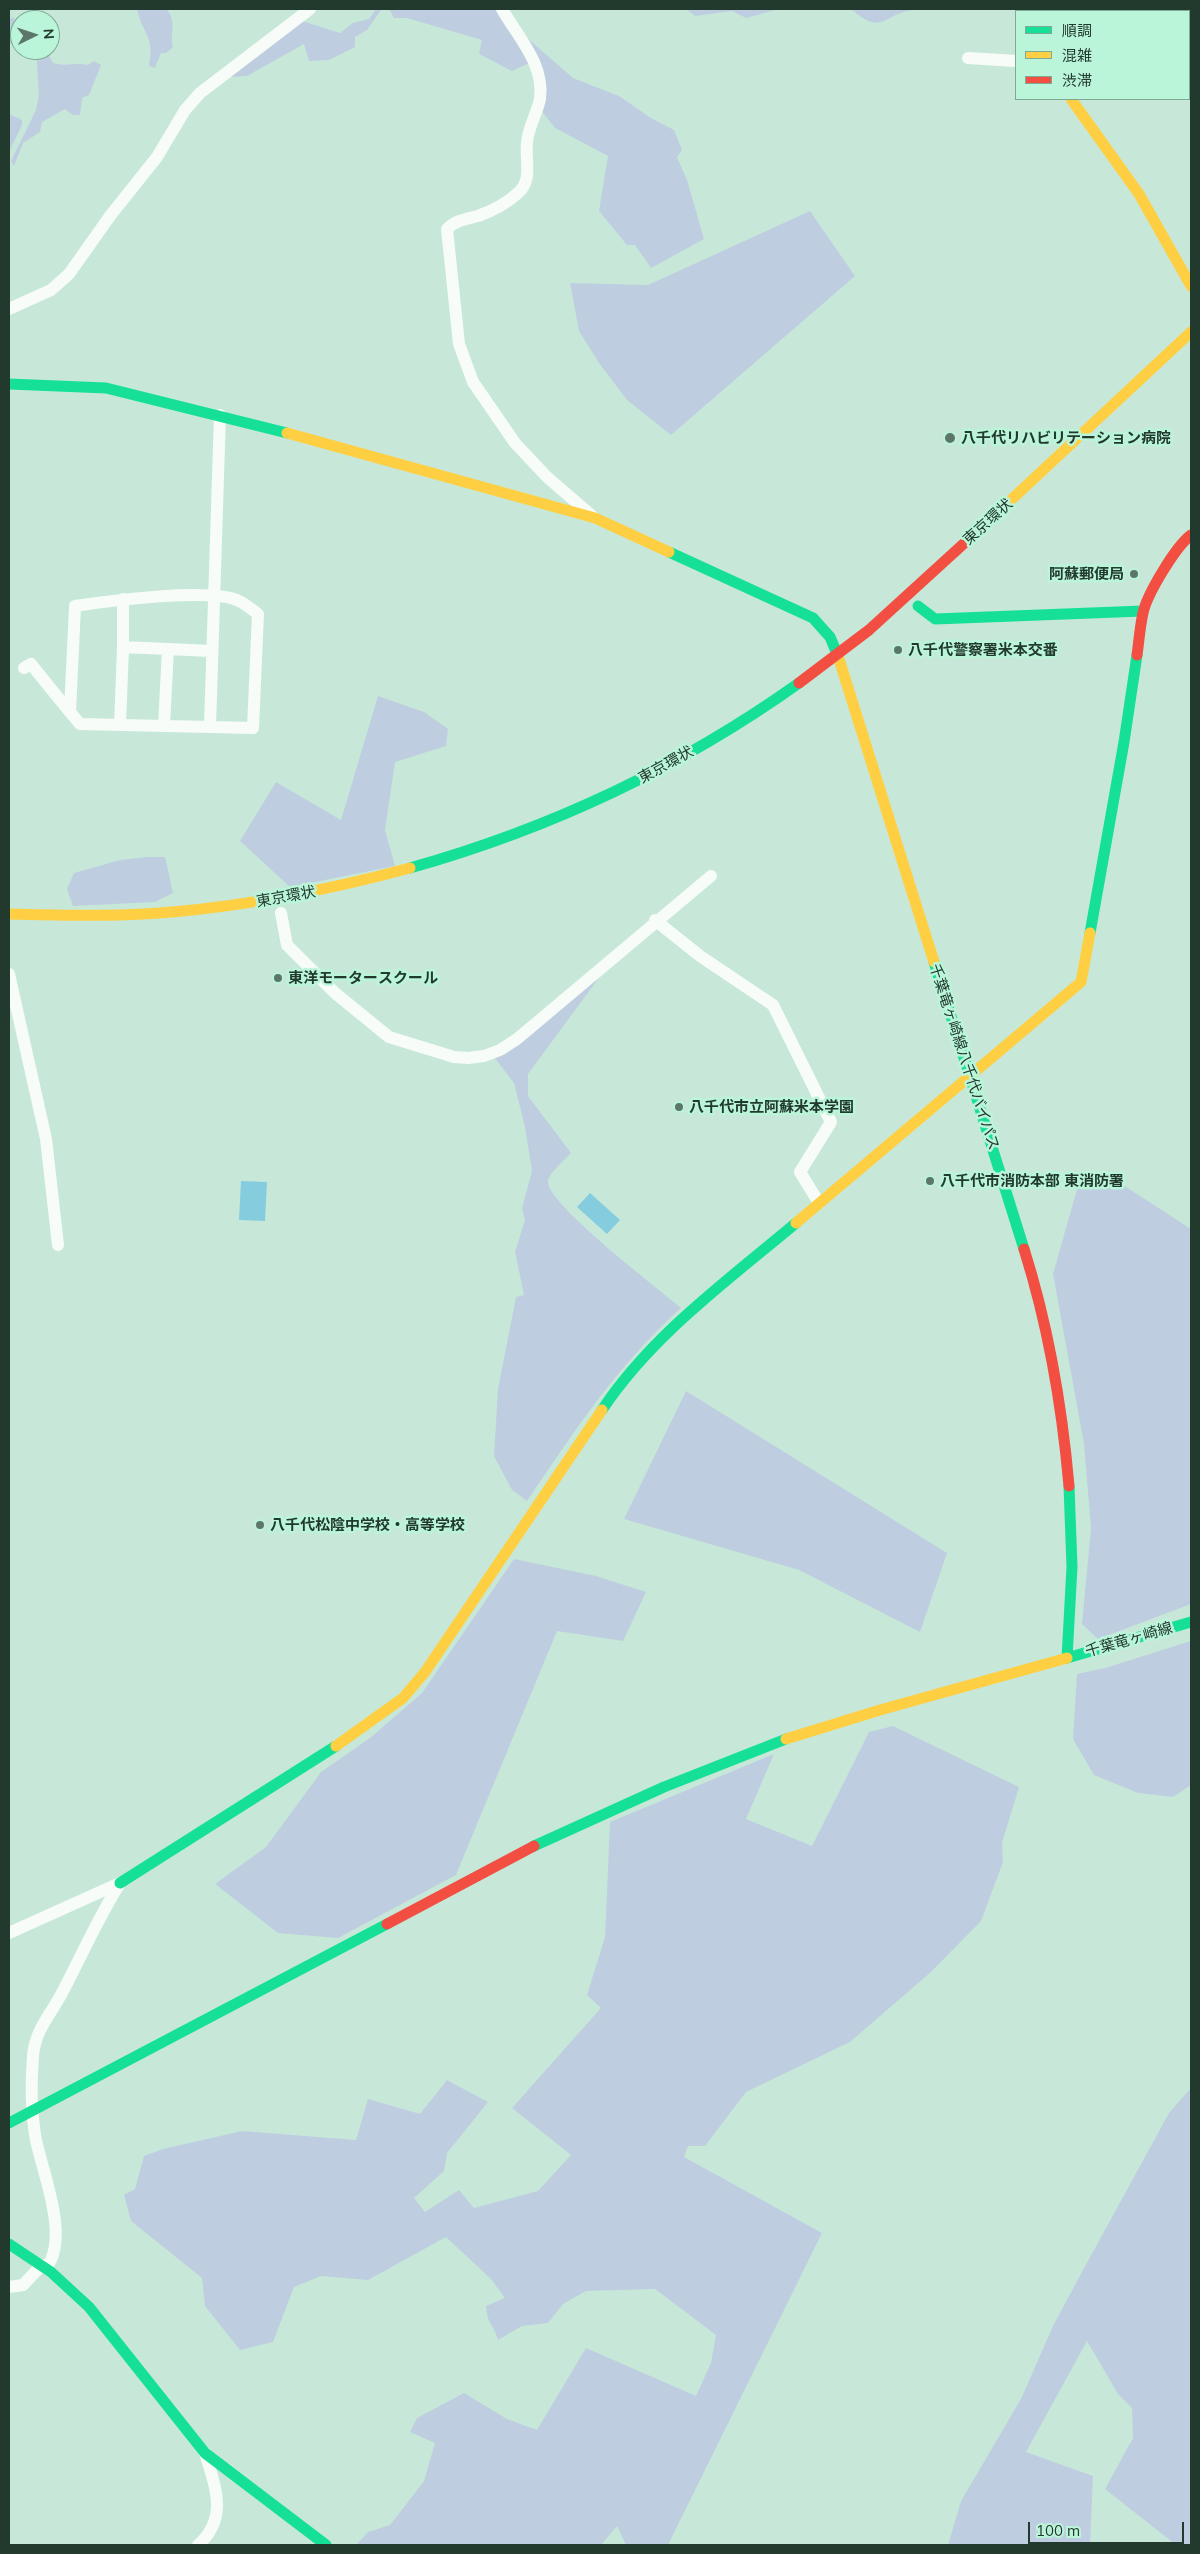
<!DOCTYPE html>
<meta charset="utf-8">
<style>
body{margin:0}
#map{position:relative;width:1200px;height:2554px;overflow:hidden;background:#c7e8d8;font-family:Mulish,"Noto Sans JP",sans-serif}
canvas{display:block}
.frame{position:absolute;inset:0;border:10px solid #22392e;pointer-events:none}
.legend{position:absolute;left:1015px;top:10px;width:175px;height:90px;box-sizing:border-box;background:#baf5d9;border:1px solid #7daa95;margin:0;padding:6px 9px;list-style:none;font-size:15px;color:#22392e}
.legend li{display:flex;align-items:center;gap:10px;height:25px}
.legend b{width:25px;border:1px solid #7daa95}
.north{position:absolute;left:10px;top:10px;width:50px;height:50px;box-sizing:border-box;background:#baf5d9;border:1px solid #7daa95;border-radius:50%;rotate:86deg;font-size:14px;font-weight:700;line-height:20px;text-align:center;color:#22392e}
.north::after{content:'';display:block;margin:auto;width:18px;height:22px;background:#5c766a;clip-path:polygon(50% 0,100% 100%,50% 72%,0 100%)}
.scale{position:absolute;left:1028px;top:2522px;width:156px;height:22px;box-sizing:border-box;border:2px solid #22392e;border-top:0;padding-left:6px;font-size:15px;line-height:18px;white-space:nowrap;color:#22392e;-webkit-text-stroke:4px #baf5d9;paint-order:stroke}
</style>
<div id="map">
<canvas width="1200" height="2554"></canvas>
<div class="frame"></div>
<ul class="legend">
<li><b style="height:6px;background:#16e098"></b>順調</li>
<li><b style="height:6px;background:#ffcf43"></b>混雑</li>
<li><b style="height:6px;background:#f24e42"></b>渋滞</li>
</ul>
<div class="north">N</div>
<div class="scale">100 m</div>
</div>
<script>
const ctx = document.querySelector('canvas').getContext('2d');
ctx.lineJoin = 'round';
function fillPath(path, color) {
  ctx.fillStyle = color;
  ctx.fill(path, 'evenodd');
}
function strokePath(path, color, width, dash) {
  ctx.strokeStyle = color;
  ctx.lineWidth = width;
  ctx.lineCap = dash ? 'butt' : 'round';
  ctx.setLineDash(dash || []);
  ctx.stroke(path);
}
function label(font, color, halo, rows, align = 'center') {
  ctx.font = font + ' Mulish,"Noto Sans JP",sans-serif';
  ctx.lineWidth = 5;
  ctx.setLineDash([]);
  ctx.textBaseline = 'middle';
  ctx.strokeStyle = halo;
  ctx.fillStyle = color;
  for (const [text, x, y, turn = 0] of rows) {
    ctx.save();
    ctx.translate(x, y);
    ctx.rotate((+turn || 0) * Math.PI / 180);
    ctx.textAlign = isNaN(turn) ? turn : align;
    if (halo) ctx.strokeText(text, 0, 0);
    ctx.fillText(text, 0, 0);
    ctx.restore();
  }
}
const green = new Path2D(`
 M 137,9 L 166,9 C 178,21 169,34 173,47 L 166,53 L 161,53 L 155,68 L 149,66 C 155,35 142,34 137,9 Z
 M 376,9 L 381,10 L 367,30 L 355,37 L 355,47 L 329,60 L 309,61 L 304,44 L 247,76 L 228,77 L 302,21 L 340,33 L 353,23 L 369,19 Z
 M 389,9 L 499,9 L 504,18 L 573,78 L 619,96 L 651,118 L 674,130 L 682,150 L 677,157 L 687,180 L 704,239 L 651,268 L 635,245 L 627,245 L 599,211 L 608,156 L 555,128 L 541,110 L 535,64 L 527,64 L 512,71 L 479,54 L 482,40 L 407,18 L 394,18 Z
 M 686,9 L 779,9 L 746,18 L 732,11 L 695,16 Z
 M 851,9 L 927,9 C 922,11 917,9 912,10 C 880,16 883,36 851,9 Z
 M 13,17 L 20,26 L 20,39 L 15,38 L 9,46 L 9,20 Z
 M 36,50 L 46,50 L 53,63 C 65,67 76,62 88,65 L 94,61 L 101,65 L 89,95 L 82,98 L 80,115 L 73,115 L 65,109 L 42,122 L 40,132 L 23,143 L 14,166 L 11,161 L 36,110 L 39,94 Z
 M 9,114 L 22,120 L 22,125 L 9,152 Z
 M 810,211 L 855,276 L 671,435 L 627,400 L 599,363 L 579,331 L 570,283 L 648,285 Z
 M 378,696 L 424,712 L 448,729 L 446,746 L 395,762 L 385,830 L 395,866 L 290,887 L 240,841 L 276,782 L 341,820 Z
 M 147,857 L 165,857 L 173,893 L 155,902 L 73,906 L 67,889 L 74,873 L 120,860 Z
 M 601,975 L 528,1074 L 528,1096 L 571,1153 C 565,1160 547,1174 548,1183 C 552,1208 658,1288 681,1308 C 616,1367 576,1429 527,1501 L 512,1490 L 494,1456 L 498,1389 L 516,1297 L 524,1295 L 515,1252 L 525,1220 L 522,1208 L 532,1171 L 525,1127 L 514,1083 L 494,1057 Z
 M 1103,1172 L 1191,1229 L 1191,1604 L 1098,1639 L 1082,1624 L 1091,1528 L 1084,1444 L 1053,1274 L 1080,1179 Z
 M 686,1391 L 947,1553 L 920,1632 L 799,1570 L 624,1519 Z
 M 514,1559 L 596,1576 L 646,1592 L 623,1641 L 557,1631 L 456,1875 L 338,1938 L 278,1933 L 215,1884 L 266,1847 L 321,1772 L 370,1738 L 422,1693 Z
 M 1191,1641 L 1191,1785 L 1173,1797 L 1138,1793 L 1094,1775 L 1073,1739 L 1077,1674 L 1105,1668 Z
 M 893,1726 L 1019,1787 L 1002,1843 L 1003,1862 L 981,1921 L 931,1972 L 850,2042 L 746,2092 L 705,2146 L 688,2146 L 684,2157 L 822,2233 L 668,2545 L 626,2545 L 617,2526 L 601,2545 L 356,2545 L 368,2532 L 390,2525 L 424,2481 L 435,2443 L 410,2432 L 417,2418 L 464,2393 L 507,2419 L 537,2430 L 586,2348 L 696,2396 L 711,2363 L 716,2335 L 655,2289 L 586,2291 L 563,2304 L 548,2323 L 522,2326 L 498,2340 C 494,2324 487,2325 486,2306 L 505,2298 L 491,2279 L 446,2237 L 368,2280 L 321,2276 L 294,2287 L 273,2342 L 240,2350 L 205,2306 L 202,2278 L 131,2221 L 124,2195 L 135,2189 L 144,2156 L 163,2149 L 242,2131 L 356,2140 L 368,2099 L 420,2114 L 447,2080 L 488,2102 L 447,2153 L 444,2171 L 414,2198 L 425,2212 L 459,2190 L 474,2208 L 538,2191 L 571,2155 L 512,2108 L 601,2008 L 587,1995 L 605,1937 L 610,1822 L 774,1754 L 746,1819 L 812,1846 L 869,1732 Z
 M 1191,2088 L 1191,2545 L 1176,2545 L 1105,2489 L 1133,2438 L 1132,2408 L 1118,2394 L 1087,2341 L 1026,2452 L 1093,2476 L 1090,2545 L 948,2545 L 961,2501 L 1021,2399 L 1053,2326 L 1083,2270 L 1169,2113 Z`);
const water = new Path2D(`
 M 241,1181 L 267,1182 L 265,1221 L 239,1220 Z
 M 590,1193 L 620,1220 L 607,1234 L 577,1207 Z`);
const street = new Path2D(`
 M 502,9 C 517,36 545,64 540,99 C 537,114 528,127 527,143 C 525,161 533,180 518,193 C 507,203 492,211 478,216 C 466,219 456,220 447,229 L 459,344 L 473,382 L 515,443 L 547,477 L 591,515
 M 968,58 L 1016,61
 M 1189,63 L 1191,64
 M 9,309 L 51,290 L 69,274 L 110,216 L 157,157 L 185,110 L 200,93 L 310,9
 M 123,599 L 123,647 L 212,651
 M 24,668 L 31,664 C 47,684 63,704 80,724 L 253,728 L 258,614 C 252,610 246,604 239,601 C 213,587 108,601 75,606 L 70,712
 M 120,725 L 123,647
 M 164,726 L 168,649
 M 210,726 L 220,415
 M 281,913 L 287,945 L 335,993 L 389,1037 L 454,1057 L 468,1058 L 484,1056 L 500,1050 L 517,1039 L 711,876
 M 655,920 L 700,956 L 773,1005 L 831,1122 L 800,1172 L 819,1203
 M 9,974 L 46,1139 L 58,1245
 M 9,1933 L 120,1883
 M 46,2268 C 71,2237 41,2170 35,2135 C 31,2110 31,2081 33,2056 C 35,2029 52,2013 63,1991 C 82,1955 98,1918 120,1883
 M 9,2287 L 23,2285 L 42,2265
 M 198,2545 C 229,2518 215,2486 205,2453`);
const fast = new Path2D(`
 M 1043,9 L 1043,11
 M 9,384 L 106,388 L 287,433
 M 669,552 L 813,618 L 830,637 L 838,656
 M 918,606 L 935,619 L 1143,611
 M 410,868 C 549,829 681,767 799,683
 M 1090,933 L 1124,742 L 1137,655
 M 934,962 L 1024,1249
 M 602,1410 C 652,1335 727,1281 796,1223
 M 1069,1486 L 1072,1567 L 1067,1658 L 1191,1622
 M 534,1846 L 664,1787 L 786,1739
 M 120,1883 L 336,1746
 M 9,2123 L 387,1924
 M 9,2244 L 51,2272 L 89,2307 L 205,2453 L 326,2545`);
const slow = new Path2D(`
 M 1071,99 L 1139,194 L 1191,286
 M 287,433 L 595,518 L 669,552
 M 982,527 L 1191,332
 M 838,656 L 934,962
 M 9,914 C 63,915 118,917 172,912 C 252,905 332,889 410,868
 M 796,1223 L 1081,982 L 1090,933
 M 786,1739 L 880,1710 L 1067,1658
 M 336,1746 L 403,1698 L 425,1672 L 602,1410`);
const jam = new Path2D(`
 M 1137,655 C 1139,641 1140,626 1143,613 C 1147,594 1176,546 1191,535
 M 799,683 L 869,630 L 982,527
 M 1024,1249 C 1048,1325 1062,1406 1069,1486
 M 387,1924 L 534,1846`);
const markers = [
 [950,438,6,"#5c766a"],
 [1134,574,5,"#5c766a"],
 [898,650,5,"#5c766a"],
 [278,978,5,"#5c766a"],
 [679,1107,5,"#5c766a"],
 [930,1181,5,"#5c766a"],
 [260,1525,5,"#5c766a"]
];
const poiNames = [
 ["八千代リハビリテーション病院",961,438],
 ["阿蘇郵便局",1124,574,"right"],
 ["八千代警察署米本交番",908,650],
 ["東洋モータースクール",288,978],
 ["八千代市立阿蘇米本学園",689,1107],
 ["八千代市消防本部 東消防署",940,1181],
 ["八千代松陰中学校・高等学校",270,1525]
];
const streetNames = [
 ["東京環状",988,522,-42],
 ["東京環状",666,765,-29],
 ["東京環状",286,897,-10],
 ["千葉竜ヶ崎線八千代バイパス",964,1057,72],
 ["千葉竜ヶ崎線",1129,1640,-16]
];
fillPath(green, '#becee0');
fillPath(water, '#84ccde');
strokePath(street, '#f7fcf9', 12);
strokePath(fast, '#16e098', 11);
strokePath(slow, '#ffcf43', 11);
strokePath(jam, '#f24e42', 11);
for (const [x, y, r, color] of markers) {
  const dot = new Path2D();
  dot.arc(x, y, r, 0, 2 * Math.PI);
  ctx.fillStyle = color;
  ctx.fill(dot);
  strokePath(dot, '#baf5d9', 2);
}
label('bold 15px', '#22392e', '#baf5d9', poiNames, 'left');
label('15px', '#22392e', '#baf5d9', streetNames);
</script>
